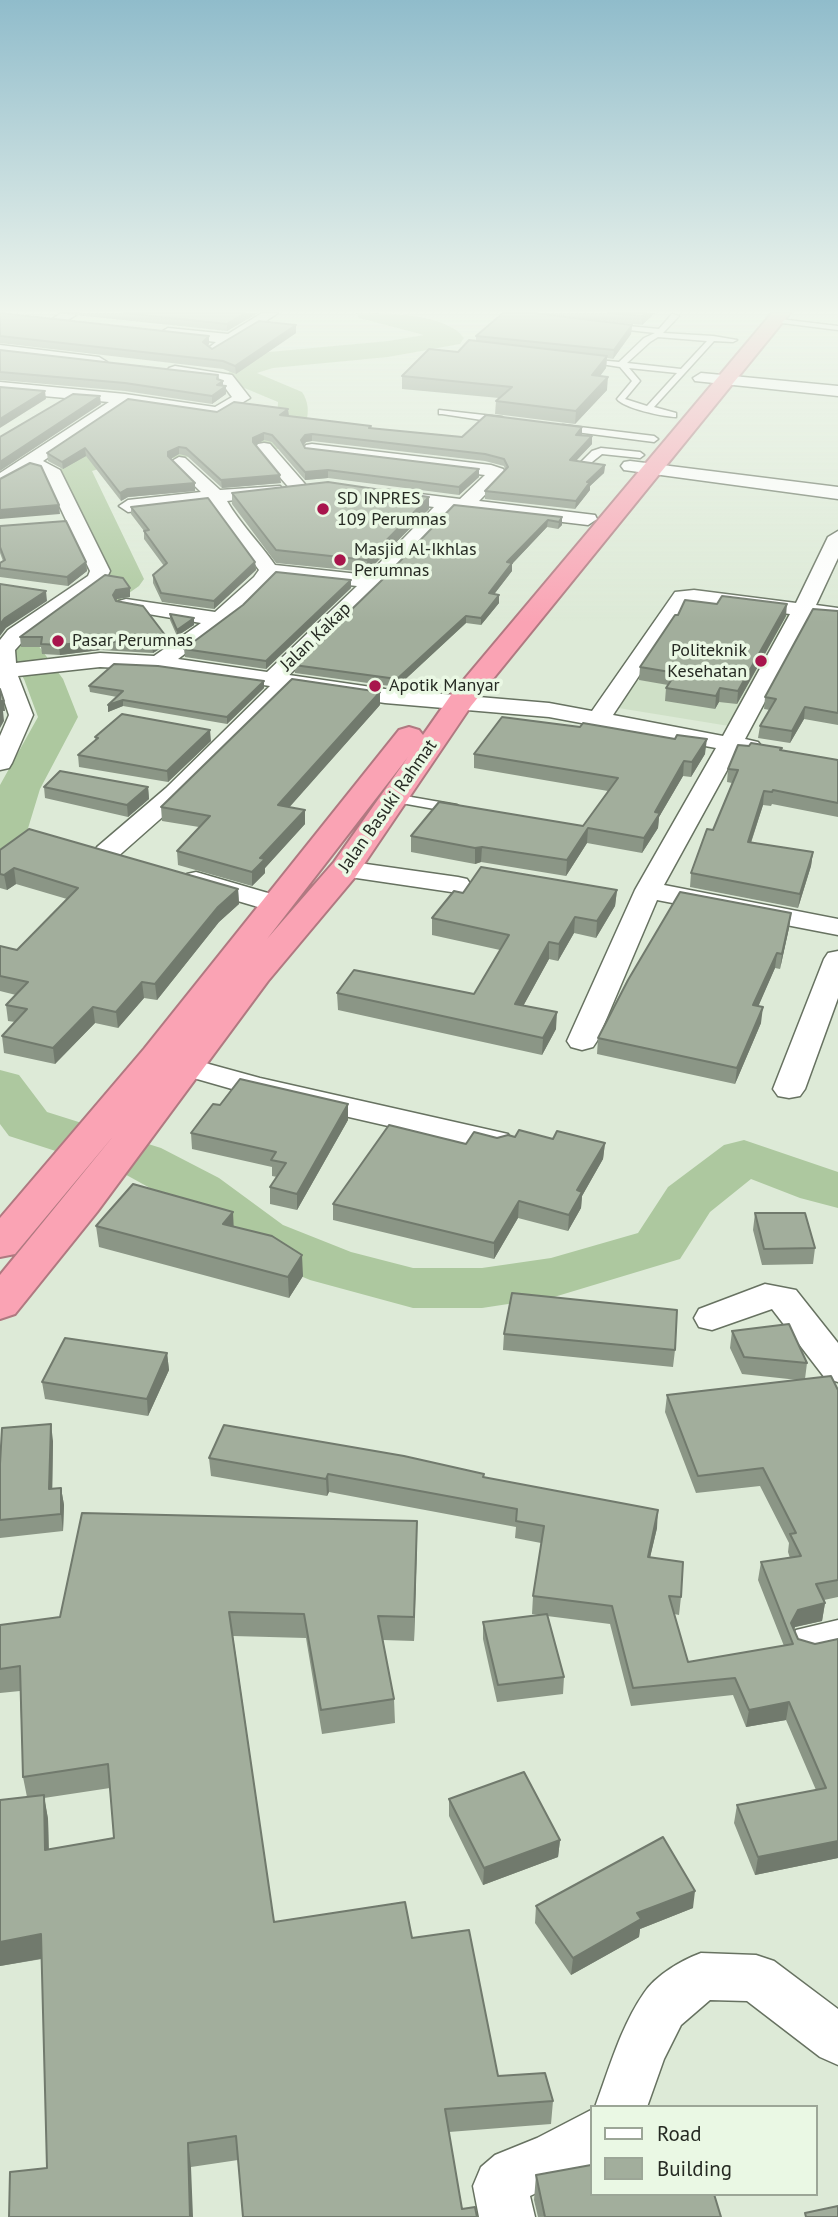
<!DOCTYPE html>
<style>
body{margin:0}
#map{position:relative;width:838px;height:2217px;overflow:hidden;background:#ddead7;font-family:"PT Sans",sans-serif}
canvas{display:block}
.legend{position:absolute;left:590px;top:2105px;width:228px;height:91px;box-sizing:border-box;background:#eaf8e4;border:2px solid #9ca697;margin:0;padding:9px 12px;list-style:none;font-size:21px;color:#262a23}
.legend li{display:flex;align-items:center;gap:14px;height:35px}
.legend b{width:35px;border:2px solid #9ca697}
</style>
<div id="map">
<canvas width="838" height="2217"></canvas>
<ul class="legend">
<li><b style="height:9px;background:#fff"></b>Road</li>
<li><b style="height:19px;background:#a2ae9c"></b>Building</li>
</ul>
</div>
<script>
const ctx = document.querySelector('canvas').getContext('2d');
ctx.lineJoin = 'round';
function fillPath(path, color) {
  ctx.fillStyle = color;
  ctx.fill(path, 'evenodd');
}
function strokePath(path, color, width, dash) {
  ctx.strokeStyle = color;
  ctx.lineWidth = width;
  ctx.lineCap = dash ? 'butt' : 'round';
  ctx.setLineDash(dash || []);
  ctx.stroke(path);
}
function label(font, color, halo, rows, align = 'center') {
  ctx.font = font + ' "PT Sans",sans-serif';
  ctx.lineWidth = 7;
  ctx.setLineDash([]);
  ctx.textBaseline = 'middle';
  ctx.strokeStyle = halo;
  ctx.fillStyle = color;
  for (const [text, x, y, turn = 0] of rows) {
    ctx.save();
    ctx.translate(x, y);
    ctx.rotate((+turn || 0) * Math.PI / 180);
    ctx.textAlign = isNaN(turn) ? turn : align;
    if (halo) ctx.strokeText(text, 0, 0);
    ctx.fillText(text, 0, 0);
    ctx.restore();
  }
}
const built = new Path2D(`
 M 683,592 L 800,609 L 729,726 L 600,705 ZM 659,642 L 667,684 L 633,679 Z`);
const river = new Path2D(`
 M 356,313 C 383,313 447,313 464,338 L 460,344 L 388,357 L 273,368 L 257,373 L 302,392 C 315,411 304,433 291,448 L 118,463 L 92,471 L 144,579 L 139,586 L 95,617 L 38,645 L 63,679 L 78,717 L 40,789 L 22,848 L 16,857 L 0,861 L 0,785 L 38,717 L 24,679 L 0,646 L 15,626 L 69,601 L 108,576 L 60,467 L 64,460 L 114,445 L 271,434 L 277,422 L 278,402 L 230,382 L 226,376 L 236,362 L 269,352 L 388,341 L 424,335 L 359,318 Z
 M 0,1070 L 19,1075 L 47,1112 L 161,1148 L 219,1178 L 283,1225 L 351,1252 L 413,1268 L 482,1268 L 551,1258 L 638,1233 L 668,1187 L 724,1145 L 744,1140 L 838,1172 L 838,1208 L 800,1198 L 751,1179 L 710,1212 L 680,1259 L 554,1297 L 482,1308 L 413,1308 L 310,1280 L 241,1251 L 179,1204 L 121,1172 L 9,1136 L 0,1124 Z`);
const lane = new Path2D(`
 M 672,314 L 679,316 L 663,333 L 713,336 L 737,340 L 733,342 L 714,341 L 654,407 L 676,413 L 676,417 C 664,417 623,408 617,399 L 632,381 L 620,367 L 582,361 L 586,359 L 619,362 L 644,338 L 655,333 L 611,328 L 608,324 L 659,329 ZM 658,337 L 707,341 L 681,369 L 627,363 L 650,342 ZM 629,368 L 677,373 L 647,406 L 625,399 L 640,381 Z
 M 771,318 L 838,326 L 838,330 L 774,322 Z
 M 439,410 L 502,417 L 506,420 L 502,423 L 442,414 L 439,414 Z
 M 563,425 L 654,436 L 658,439 L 654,442 L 560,430 L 560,426 Z
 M 601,448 L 640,452 L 644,455 L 640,458 L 602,454 L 587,466 L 581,466 L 581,462 L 592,451 Z
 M 394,794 L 457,805 L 463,809 L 457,813 L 390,801 L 388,798 Z`);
const street = new Path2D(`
 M 61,313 L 79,313 L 63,323 L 53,323 L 51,320 Z
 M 262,313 L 278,313 L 214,355 L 206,350 L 216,342 L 168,336 L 161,332 L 168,328 L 228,334 Z
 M 0,345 L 99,357 L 107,362 L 99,367 L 0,355 Z
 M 175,366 L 232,375 L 250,398 L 218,417 L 128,404 L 43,461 L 60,470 L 110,571 L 104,583 L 24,640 L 15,650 L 16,663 L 100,653 L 154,656 L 201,623 L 119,609 L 116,605 L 119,601 L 126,599 L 215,612 L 254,577 L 259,570 C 243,547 222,527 210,503 L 128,512 L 119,506 L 128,500 L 201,492 L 170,462 L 179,457 L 185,458 L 220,490 L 280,486 L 283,490 L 280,494 L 227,501 C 240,524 260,543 275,565 L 368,575 L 434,507 L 381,500 L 379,496 L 381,492 L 388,490 L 460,499 L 485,475 L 306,453 L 303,449 L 306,445 L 312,444 L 491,465 L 503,469 L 506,473 L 479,501 L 595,515 L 597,519 L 588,525 L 453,509 L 380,586 L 289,675 L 385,689 L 549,703 L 592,711 L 675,592 L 694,590 L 796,603 L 828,537 L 838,531 L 838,558 L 816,605 L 838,608 L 838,620 L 810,617 L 745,739 L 758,742 L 762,747 L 758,752 L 737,752 L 664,885 L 838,919 L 838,935 L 657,900 L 597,1041 L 593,1047 L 582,1050 L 571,1047 L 567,1041 L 635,890 L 716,748 L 549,717 L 385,703 L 292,689 L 184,798 L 115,859 L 106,861 L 97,859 L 93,853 L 97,847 L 166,788 L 270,686 L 159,670 L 100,667 L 18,676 L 33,715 L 12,763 L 9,768 L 0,770 L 0,736 L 9,715 L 0,688 L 0,640 L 8,630 L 88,576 L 90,571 L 44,473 L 31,469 L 0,486 L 0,473 L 109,402 L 0,392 L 0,382 L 125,394 L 215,407 L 232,397 L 221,382 L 169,374 L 167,371 L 169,368 ZM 275,577 L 357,586 L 267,672 L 178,659 L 242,611 ZM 688,602 L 790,614 L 723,736 L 613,715 Z
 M 701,373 L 838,386 L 838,396 L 695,381 L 693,378 Z
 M 264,443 L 270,444 L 304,483 L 307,487 L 304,491 L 292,491 L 258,452 L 255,448 L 258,444 Z
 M 630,461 L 838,487 L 838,499 L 624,470 L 621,466 L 624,462 Z
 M 345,861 L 458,877 L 467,879 L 471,885 L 467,891 L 458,893 L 336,875 L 332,869 L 336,863 Z
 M 196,872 L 285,898 L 289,904 L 285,910 L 275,912 L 187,886 L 183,880 L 187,874 Z
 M 838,951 L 838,998 L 805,1089 L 800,1096 L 789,1098 L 778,1096 L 773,1089 L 824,959 L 828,953 Z
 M 187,1058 L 260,1078 L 508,1134 L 513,1141 L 508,1148 L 497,1151 L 253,1095 L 176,1073 L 172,1067 L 176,1061 Z
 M 765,1284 L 796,1290 L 838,1343 L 838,1382 L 825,1378 L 772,1309 L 712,1330 L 699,1327 L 694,1318 L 699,1309 Z
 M 838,1620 L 838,1654 L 811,1659 L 796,1654 L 790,1642 L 796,1630 Z
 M 701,1953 L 756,1955 L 774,1961 L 838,2009 L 838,2065 L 820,2057 L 747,2001 L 710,2000 L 681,2025 L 664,2059 L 647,2107 L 595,2107 C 609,2069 621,2026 644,1993 C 656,1975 682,1960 701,1953 Z
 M 591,2110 L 591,2167 L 530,2196 L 535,2217 L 479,2217 L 473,2186 L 481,2167 L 495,2155 L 537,2138 Z`);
const highway = new Path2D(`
 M 772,313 L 790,313 L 471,706 L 356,876 L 268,981 L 97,1212 L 15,1314 L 0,1319 L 0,1275 L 115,1134 L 15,1254 L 0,1257 L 0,1218 L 144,1049 L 399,730 L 409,727 L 419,730 L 423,735 L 451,695 ZM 408,757 L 334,862 L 267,939 Z`);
const wall = new Path2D(`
 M 0,313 L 209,336 L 209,344 L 207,346 L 212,349 L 296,333 L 236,374 L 223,369 L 0,343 Z
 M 56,313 L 258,313 L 227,331 Z
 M 503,313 L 655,313 L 642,325 L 576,318 L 632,325 L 631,334 L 613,359 L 607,358 L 606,368 L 600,376 L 607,390 L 575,424 L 495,414 L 496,401 L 499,398 L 402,389 L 402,376 L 458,352 L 476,341 L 476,336 Z
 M 0,350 L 218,375 L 219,379 L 223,386 L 226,394 L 212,404 L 125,391 L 0,380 Z
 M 217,412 L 289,416 L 371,428 L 462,437 L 582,435 L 592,436 L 592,444 L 576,461 L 605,465 L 604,473 L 590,486 L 590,490 L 575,509 L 485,499 L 485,491 L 505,470 L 504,466 L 485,461 L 312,441 L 306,442 L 304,445 L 305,448 L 479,477 L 459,495 L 328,478 L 305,480 L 272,442 L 264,440 L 255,445 L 281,483 L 222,488 L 187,456 L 179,454 L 170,459 L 195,483 L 195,491 L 128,497 L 121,501 L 86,456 L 63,469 L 48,461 L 47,453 Z
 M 232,493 L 429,509 L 367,572 L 276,563 L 232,504 Z
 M 454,505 L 562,517 L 562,525 L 558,529 L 547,527 L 512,564 L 512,571 L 494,594 L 499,603 L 481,625 L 466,623 L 397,687 L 295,673 L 294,665 L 382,580 Z
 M 131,507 L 255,562 L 256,570 L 214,609 L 162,602 L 153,583 L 153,575 L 164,566 L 144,539 L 144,531 L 131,514 Z
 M 0,526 L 86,562 L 87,571 L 68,586 L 0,577 L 0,563 L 3,561 L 0,553 Z
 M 105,575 L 130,597 L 117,599 L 116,601 L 166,645 L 153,653 L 100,650 L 60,655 L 42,654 L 41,647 L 21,647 L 20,637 Z
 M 351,588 L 266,669 L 185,657 L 184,649 Z
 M 838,611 L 838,725 L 804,719 L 790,743 L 758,738 L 760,726 L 770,710 L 764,709 L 765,697 Z
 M 170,614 L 194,625 L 177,636 L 170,620 Z
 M 786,616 L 737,704 L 719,702 L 715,709 L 665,701 L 666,688 L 668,685 L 639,680 L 640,667 Z
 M 89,686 L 264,688 L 227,724 L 123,706 L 108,712 L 108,705 L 117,697 L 90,692 Z
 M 380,705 L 289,807 L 305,824 L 265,868 L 265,873 L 252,886 L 178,865 L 177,851 L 199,827 L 162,821 L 161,807 Z
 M 95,737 L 211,741 L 168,782 L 79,767 L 78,755 L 96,740 Z
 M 675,739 L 705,754 L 691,777 L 683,776 L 659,817 L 658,828 L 642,853 L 587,843 L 566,876 L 481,862 L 475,864 L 411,852 L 411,836 L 583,826 L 608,791 L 474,768 L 474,754 Z
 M 749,746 L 781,750 L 838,760 L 838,817 L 772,804 L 771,806 L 763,805 L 751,843 L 813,852 L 811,866 L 798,908 L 690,887 L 691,873 L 713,830 L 732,783 L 727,782 L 728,769 Z
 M 44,787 L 148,787 L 149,799 L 128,817 L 45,798 Z
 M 0,850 L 238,889 L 239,904 L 219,922 L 157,1000 L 144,998 L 118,1028 L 95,1023 L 55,1064 L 4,1053 L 2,1036 L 15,1022 L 8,1021 L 6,1005 L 16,995 L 0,991 L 0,946 L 17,950 L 67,899 L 16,884 L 7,890 L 0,888 Z
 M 617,890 L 615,906 L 596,938 L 574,933 L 558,961 L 549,959 L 523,1006 L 556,1029 L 542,1055 L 338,1010 L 337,993 L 474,994 L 500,950 L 432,935 L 432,918 L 463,893 Z
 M 791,913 L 789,928 L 780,969 L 775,968 L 758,1006 L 761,1023 L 735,1084 L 597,1054 L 598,1038 Z
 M 220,1105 L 348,1120 L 297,1210 L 270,1204 L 270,1187 L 277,1177 L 272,1176 L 272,1167 L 192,1149 L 191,1133 Z
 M 515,1137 L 605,1143 L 603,1159 L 582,1196 L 581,1208 L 568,1231 L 518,1218 L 494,1259 L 333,1220 L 333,1204 L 466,1144 L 497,1138 Z
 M 755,1213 L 815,1248 L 813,1264 L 762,1265 L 753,1230 Z
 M 96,1226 L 234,1227 L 303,1276 L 289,1298 L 99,1247 Z
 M 732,1331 L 807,1363 L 805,1379 L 838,1390 L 838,1597 L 824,1600 L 825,1603 L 822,1621 L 795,1627 L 794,1630 L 798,1639 L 815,1644 L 838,1639 L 838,1858 L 755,1875 L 734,1823 L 737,1805 L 816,1790 L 786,1720 L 746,1727 L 733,1695 L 631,1706 L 610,1624 L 547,1616 L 564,1677 L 563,1694 L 497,1702 L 483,1639 L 483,1622 L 539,1615 L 532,1614 L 533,1596 L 541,1543 L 515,1538 L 516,1527 L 329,1492 L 327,1496 L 211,1476 L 209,1458 L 484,1474 L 484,1477 L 657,1528 L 650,1557 L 681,1597 L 679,1615 L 674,1614 L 688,1662 L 784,1646 L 758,1580 L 761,1562 L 790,1558 L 788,1552 L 789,1543 L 760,1486 L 696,1493 L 665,1412 L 667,1395 L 798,1380 L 742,1374 L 730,1348 Z
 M 504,1334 L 675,1350 L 673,1367 L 503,1350 Z
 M 167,1353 L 169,1370 L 148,1416 L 45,1399 L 42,1382 Z
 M 53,1441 L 52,1489 L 61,1488 L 64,1505 L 63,1531 L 0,1538 L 0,1464 Z
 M 417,1521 L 414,1641 L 383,1640 L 394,1699 L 395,1723 L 322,1734 L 306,1638 L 233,1636 L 274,1922 L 412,1938 L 498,2076 L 553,2101 L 551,2124 L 449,2132 L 462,2209 L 477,2217 L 238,2160 L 191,2167 L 47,2168 L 42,1959 L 0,1966 L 0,1800 L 27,1797 L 23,1777 L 20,1691 L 0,1693 L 0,1625 L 60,1617 ZM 110,1788 L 114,1838 L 49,1849 L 48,1819 L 44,1798 Z
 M 449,1799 L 560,1840 L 558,1857 L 483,1885 L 449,1816 Z
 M 536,1906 L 693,1908 L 640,1929 L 639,1937 L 571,1975 L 535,1923 Z
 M 536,2175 L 721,2217 L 538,2217 L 534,2200 Z`);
const shadedWall = new Path2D(`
 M 245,313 L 258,313 L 227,331 L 227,324 Z
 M 646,313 L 655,313 L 642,325 L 642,316 Z
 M 296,325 L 296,333 L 236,374 L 235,366 Z
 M 632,325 L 631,334 L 613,359 L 614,350 Z
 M 209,336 L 209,344 L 203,350 L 203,342 Z
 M 607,356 L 606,368 L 591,388 L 592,375 Z
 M 218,375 L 219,384 L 223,381 L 223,388 L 226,386 L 226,394 L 212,404 L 212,396 Z
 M 608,377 L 607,390 L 575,424 L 576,411 Z
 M 45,391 L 46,399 L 0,428 L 0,419 Z
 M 100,396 L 101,404 L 0,471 L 0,462 Z
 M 288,409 L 289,416 L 280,415 Z
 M 582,427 L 582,435 L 576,435 Z
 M 264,433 L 264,440 L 254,446 L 253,442 L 253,438 Z
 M 312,434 L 312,441 L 306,442 L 301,447 L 301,440 L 305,435 Z
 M 592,436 L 592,444 L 569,468 L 570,460 Z
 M 179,447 L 179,454 L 169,460 L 168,456 L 168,452 Z
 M 85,448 L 86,456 L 63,469 L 62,462 Z
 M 605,465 L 604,473 L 590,486 L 590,490 L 575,509 L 576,501 L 587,482 Z
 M 479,469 L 479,477 L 459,495 L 459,487 Z
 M 328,470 L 328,478 L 305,480 L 305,472 Z
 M 280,475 L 281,483 L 222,488 L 221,480 Z
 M 195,483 L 195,491 L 128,497 L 121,501 L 120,493 L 127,489 Z
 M 429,497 L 429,509 L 367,572 L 367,560 Z
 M 59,505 L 60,514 L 0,519 L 0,510 Z
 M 562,517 L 562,525 L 558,529 L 559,522 Z
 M 548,520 L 547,527 L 512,564 L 512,571 L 489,601 L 489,593 L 507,562 Z
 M 86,562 L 87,571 L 68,586 L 67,577 Z
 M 255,562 L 256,570 L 214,609 L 214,601 Z
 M 351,580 L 351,588 L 266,669 L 266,661 Z
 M 130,588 L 130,597 L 117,599 L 113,605 L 113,595 L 116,590 Z
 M 46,591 L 47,601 L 6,628 L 0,636 L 0,624 L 5,618 Z
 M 499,595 L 499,603 L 481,625 L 481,618 Z
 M 787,604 L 786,616 L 737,704 L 738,691 Z
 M 466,616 L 466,623 L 397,687 L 397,679 Z
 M 194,618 L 194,625 L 177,636 L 177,630 Z
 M 165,635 L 166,645 L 153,653 L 152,644 Z
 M 99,641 L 100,650 L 60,655 L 59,645 Z
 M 264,681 L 264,688 L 227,724 L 227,717 Z
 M 720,688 L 719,702 L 715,709 L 716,696 Z
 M 380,692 L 380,705 L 279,819 L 278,805 Z
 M 123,700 L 123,706 L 108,712 L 108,705 Z
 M 0,701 L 4,701 L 5,711 L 3,711 L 4,721 L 0,728 Z
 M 805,707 L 804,719 L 790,743 L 792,731 Z
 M 210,730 L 211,741 L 168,782 L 167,771 Z
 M 707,739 L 705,754 L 691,777 L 692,762 Z
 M 684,761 L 683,776 L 659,817 L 658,828 L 642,853 L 644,838 L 655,812 Z
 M 148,787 L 149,799 L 128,817 L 127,805 Z
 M 764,791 L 763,805 L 746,857 L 748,842 Z
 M 305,810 L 305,824 L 265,868 L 265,873 L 252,886 L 252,872 L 260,858 Z
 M 588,828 L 587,843 L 566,876 L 567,860 Z
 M 482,847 L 481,862 L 475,864 L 475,848 Z
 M 813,852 L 811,866 L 798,908 L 800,894 Z
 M 14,868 L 16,884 L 7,890 L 4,875 Z
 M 238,889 L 239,904 L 219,922 L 157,1000 L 155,984 L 218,907 Z
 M 617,890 L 615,906 L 596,938 L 597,921 Z
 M 791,913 L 789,928 L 780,969 L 782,954 Z
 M 575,917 L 574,933 L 558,961 L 559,944 Z
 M 549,942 L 549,959 L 515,1021 L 515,1004 Z
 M 777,953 L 775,968 L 752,1021 L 753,1005 Z
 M 142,982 L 144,998 L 118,1028 L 116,1012 Z
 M 93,1007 L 95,1023 L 55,1064 L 53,1048 Z
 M 763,1007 L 761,1023 L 735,1084 L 737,1068 Z
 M 557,1012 L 556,1029 L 542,1055 L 543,1038 Z
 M 348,1104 L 348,1120 L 297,1210 L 297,1194 Z
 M 605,1143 L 603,1159 L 582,1196 L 581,1208 L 568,1231 L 569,1215 L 577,1190 Z
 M 519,1201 L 518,1218 L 494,1259 L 494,1243 Z
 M 233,1212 L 234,1233 L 223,1224 Z
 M 302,1255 L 303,1276 L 289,1298 L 288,1277 Z
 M 167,1353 L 169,1370 L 148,1416 L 147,1399 Z
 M 51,1424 L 53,1441 L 52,1506 L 49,1489 Z
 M 328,1474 L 329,1492 L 327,1496 L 326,1479 Z
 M 61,1488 L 64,1505 L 63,1531 L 61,1514 Z
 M 658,1510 L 657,1528 L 646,1575 L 648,1557 Z
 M 417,1521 L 417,1544 L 414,1641 L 414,1617 Z
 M 825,1603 L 822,1621 L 795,1627 L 790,1637 L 791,1623 L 798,1610 Z
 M 789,1702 L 786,1720 L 746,1727 L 749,1710 Z
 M 44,1795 L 48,1819 L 49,1874 L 45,1850 Z
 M 560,1840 L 558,1857 L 483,1885 L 484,1868 Z
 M 838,1841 L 838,1858 L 755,1875 L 758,1857 Z
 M 695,1891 L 693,1908 L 640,1929 L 639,1937 L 571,1975 L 573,1958 L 637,1913 Z
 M 41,1934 L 45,1958 L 0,1966 L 0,1942 Z
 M 188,2143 L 191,2167 L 193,2217 L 190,2217 Z`);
const building = new Path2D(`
 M 0,313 L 209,336 L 203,342 L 212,349 L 259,321 L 296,325 L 235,366 L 223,361 L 0,336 Z
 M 124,313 L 245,313 L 227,324 Z
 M 503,313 L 533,313 L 632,325 L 614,350 L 476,336 Z
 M 608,313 L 646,313 L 642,316 Z
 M 469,340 L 607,356 L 592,375 L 608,377 L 576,411 L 496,401 L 512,387 L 402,376 L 429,349 L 458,352 Z
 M 0,350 L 218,375 L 217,379 L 223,381 L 217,385 L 226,386 L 212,396 L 125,383 L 0,372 Z
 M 0,387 L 45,391 L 0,419 Z
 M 73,394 L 100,396 L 0,462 L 0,437 Z
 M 128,399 L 217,412 L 234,402 L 288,409 L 280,415 L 371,426 L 369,428 L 462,437 L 486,415 L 582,427 L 576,435 L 592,436 L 570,460 L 605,465 L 587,482 L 590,482 L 576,501 L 485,491 L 508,467 L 504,459 L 485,454 L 312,434 L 305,435 L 301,440 L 305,448 L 479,469 L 459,487 L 328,470 L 305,472 L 272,435 L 264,433 L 253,438 L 253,442 L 280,475 L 221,480 L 186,448 L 179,447 L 168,452 L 168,456 L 195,483 L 127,489 L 120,493 L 85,448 L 62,462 L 47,453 Z
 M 30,463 L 41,466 L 59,505 L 0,510 L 0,479 Z
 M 328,482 L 429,497 L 367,560 L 276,550 L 232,493 Z
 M 208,498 L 255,562 L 214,601 L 161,593 L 153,575 L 167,563 L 144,531 L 149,530 L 131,507 Z
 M 454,505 L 562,517 L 559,522 L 548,520 L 507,562 L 512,563 L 489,593 L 499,595 L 481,618 L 466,616 L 397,679 L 294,665 L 382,580 Z
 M 66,521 L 86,562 L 67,577 L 0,568 L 0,563 L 5,560 L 0,547 L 0,526 Z
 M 276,572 L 351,580 L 266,661 L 184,649 L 243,605 Z
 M 105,575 L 123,578 L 130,588 L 116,590 L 113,595 L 116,601 L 143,606 L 165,635 L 152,644 L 99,641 L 59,645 L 41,644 L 42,637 L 20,637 Z
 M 0,584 L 46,591 L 5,618 L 0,624 Z
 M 722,596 L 787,604 L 738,691 L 720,688 L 716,696 L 666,688 L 676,673 L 640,667 L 675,615 L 678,615 L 685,600 L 717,604 Z
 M 813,609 L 838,611 L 838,713 L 805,707 L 792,731 L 760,726 L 776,699 L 765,697 Z
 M 170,614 L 194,618 L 177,630 Z
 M 114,664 L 158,666 L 264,681 L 227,717 L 123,700 L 108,705 L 123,691 L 89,686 Z
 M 292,679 L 380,692 L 278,805 L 305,810 L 260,858 L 265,859 L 252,872 L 177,851 L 210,816 L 161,807 Z
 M 0,689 L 4,701 L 0,701 Z
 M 122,714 L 210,730 L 167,771 L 78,755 L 98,738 L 95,737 Z
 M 502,717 L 580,727 L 583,723 L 675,739 L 677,735 L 707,739 L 692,762 L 684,761 L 655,812 L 660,813 L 644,838 L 588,828 L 567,860 L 482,847 L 475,848 L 411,836 L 439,802 L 583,826 L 618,778 L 474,754 Z
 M 751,743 L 782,748 L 780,750 L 838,760 L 838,803 L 773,790 L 772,792 L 764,791 L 748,842 L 813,852 L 800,894 L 691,873 L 707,829 L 713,830 L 738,770 L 728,769 L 738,745 L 749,746 Z
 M 60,771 L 148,787 L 127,805 L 44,787 Z
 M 29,829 L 238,889 L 218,907 L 155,984 L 142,982 L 116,1012 L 93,1007 L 53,1048 L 2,1036 L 27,1009 L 6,1005 L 28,982 L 0,976 L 0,946 L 17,950 L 78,888 L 14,868 L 4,875 L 0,874 L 0,850 Z
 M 481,867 L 617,890 L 597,921 L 575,917 L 559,944 L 549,942 L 515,1004 L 557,1012 L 543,1038 L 337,993 L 354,970 L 474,994 L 509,935 L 432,918 L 454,891 L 463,893 Z
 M 680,892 L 791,913 L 782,954 L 777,953 L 753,1005 L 763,1007 L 737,1068 L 598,1038 L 628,980 Z
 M 240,1079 L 348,1104 L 297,1194 L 270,1187 L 286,1163 L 271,1160 L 276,1152 L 191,1133 L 213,1104 L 220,1105 Z
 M 389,1125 L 466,1144 L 474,1132 L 497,1138 L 508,1135 L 515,1137 L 519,1130 L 553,1139 L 557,1131 L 605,1143 L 577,1190 L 582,1192 L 569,1215 L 519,1201 L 494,1243 L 333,1204 Z
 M 133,1184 L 233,1212 L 223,1224 L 272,1236 L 302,1255 L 288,1277 L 96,1226 Z
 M 755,1213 L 805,1213 L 815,1248 L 764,1249 Z
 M 512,1293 L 677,1310 L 675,1350 L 504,1334 Z
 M 789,1324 L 807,1363 L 744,1357 L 732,1331 Z
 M 65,1338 L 167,1353 L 147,1399 L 42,1382 Z
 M 831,1376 L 838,1390 L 838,1580 L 816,1584 L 825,1603 L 798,1610 L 791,1623 L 798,1639 L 815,1644 L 838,1639 L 838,1841 L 758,1857 L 737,1805 L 826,1788 L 789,1702 L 749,1710 L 735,1678 L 633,1688 L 612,1606 L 533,1596 L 544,1526 L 516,1521 L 517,1509 L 328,1474 L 326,1479 L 209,1458 L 224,1425 L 404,1456 L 484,1474 L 483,1477 L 658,1510 L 648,1557 L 683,1562 L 681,1597 L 669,1596 L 688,1662 L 793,1644 L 761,1562 L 801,1556 L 790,1534 L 796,1533 L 763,1468 L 698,1476 L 667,1395 Z
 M 51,1424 L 49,1489 L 61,1488 L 61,1514 L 0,1520 L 0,1464 L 2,1428 Z
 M 82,1513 L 417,1521 L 414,1617 L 378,1616 L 394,1699 L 321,1710 L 304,1614 L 229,1612 L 274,1922 L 405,1902 L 412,1938 L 469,1930 L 498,2076 L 545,2073 L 553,2101 L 445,2109 L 462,2209 L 475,2207 L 477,2217 L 243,2217 L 236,2136 L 188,2143 L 190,2217 L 9,2217 L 10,2172 L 47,2168 L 41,1934 L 0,1942 L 0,1800 L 44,1795 L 45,1850 L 114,1838 L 108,1764 L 23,1777 L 20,1666 L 0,1669 L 0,1625 L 60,1617 Z
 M 547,1614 L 564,1677 L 498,1685 L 483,1622 Z
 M 524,1772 L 560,1840 L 484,1868 L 449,1799 Z
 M 663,1837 L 695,1891 L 637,1913 L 641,1919 L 573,1958 L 536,1906 Z
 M 591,2165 L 591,2194 L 714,2194 L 721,2217 L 545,2217 L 536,2175 Z
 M 838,2206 L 838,2217 L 806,2217 L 805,2213 Z`);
const markers = [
 [323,509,7,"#a8154c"],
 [340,560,7,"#a8154c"],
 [58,641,7,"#a8154c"],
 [761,661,7,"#a8154c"],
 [375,686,7,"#a8154c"]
];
const farPoinames = [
 ["SD INPRES",337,499],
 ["109 Perumnas",337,520],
 ["Masjid Al-Ikhlas",354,550],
 ["Perumnas",354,571],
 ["Pasar Perumnas",72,641],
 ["Politeknik",747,651,"right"],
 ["Kesehatan",747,672,"right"],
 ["Apotik Manyar",389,686]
];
const farStreetnames = [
 ["Jalan Kakap",316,637,-44],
 ["Jalan Basuki Rahmat",388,806,-55]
];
fillPath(built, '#cfe0c7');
fillPath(river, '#adc89f');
strokePath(lane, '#677261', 3);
strokePath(street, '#677261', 3);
strokePath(highway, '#b07981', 4);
fillPath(lane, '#fff');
fillPath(street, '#fff');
fillPath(highway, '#faa3b4');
fillPath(wall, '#8b9686');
fillPath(shadedWall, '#717a6d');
fillPath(building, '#a2ae9c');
strokePath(building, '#717a6d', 2);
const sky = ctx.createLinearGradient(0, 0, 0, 623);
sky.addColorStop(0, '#90bccb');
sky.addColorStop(0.5, '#f0f6ed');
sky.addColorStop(1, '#f0f6ed00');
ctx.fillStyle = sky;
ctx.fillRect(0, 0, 838, 623);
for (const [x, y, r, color] of markers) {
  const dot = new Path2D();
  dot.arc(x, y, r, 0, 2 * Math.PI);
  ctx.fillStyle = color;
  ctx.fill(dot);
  strokePath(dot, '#eaf8e4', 2.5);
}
label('18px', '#262a23', '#eaf8e4', farPoinames, 'left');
label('18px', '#262a23', '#eaf8e4', farStreetnames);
</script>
